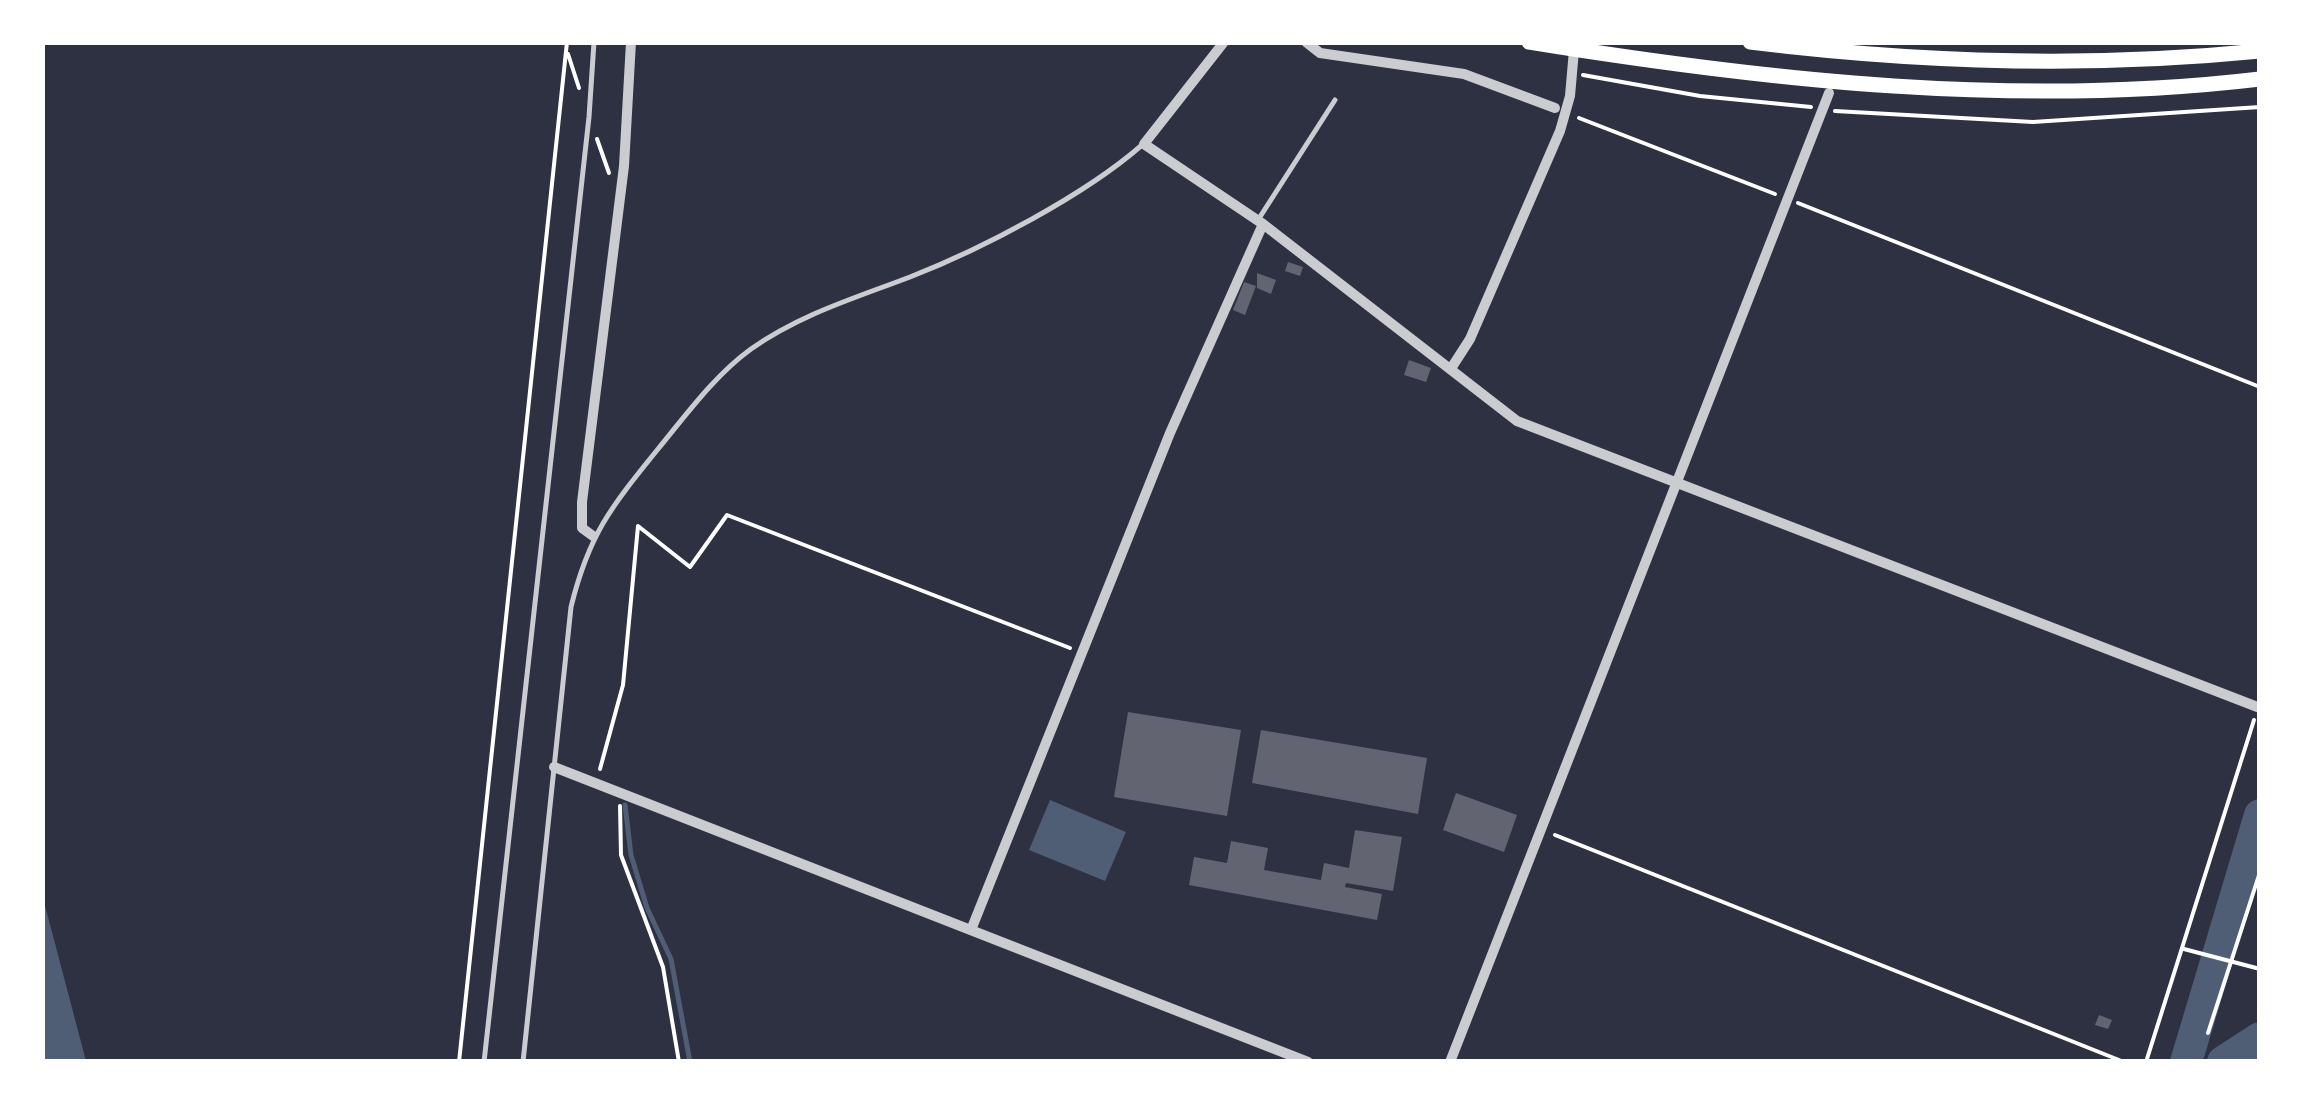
<!DOCTYPE html>
<style>
body{margin:0}
#map{position:relative;width:2302px;height:1104px;overflow:hidden;background:#2d3142;font-family:"Times New Roman",serif}
canvas{display:block}
.frame{position:absolute;inset:0;border:45px solid #fff;pointer-events:none}
</style>
<div id="map">
<canvas width="2302" height="1104"></canvas>
<div class="frame"></div>
</div>
<script>
const ctx = document.querySelector('canvas').getContext('2d');
ctx.lineJoin = 'round';
function fillPath(path, color) {
  ctx.fillStyle = color;
  ctx.fill(path, 'evenodd');
}
function strokePath(path, color, width, dash) {
  ctx.strokeStyle = color;
  ctx.lineWidth = width;
  ctx.lineCap = dash ? 'butt' : 'round';
  ctx.setLineDash(dash || []);
  ctx.stroke(path);
}
const water = new Path2D(`
 M 1050,800 L 1126,832 L 1105,881 L 1029,850 Z
 M 42,898 L 43,898 L 86,1061 L 43,1061 Z`);
const stream = new Path2D(`
 M 625,805 L 631,855 L 647,908 L 671,959 L 690,1062`);
const river = new Path2D(`
 M 2186,1062 L 2260,815
 M 2223,1062 L 2260,1038`);
const building = new Path2D(`
 M 1288,262 L 1303,267 L 1300,276 L 1285,271 Z
 M 1257,273 L 1276,280 L 1271,294 L 1257,288 Z
 M 1244,282 L 1256,286 L 1245,315 L 1233,310 Z
 M 1409,360 L 1431,368 L 1426,382 L 1404,375 Z
 M 1128,712 L 1241,730 L 1227,816 L 1114,797 Z
 M 1261,730 L 1427,758 L 1418,814 L 1252,783 Z
 M 1456,793 L 1517,815 L 1504,852 L 1443,830 Z
 M 1355,830 L 1402,837 L 1393,891 L 1346,883 L 1345,887 L 1382,894 L 1377,920 L 1189,885 L 1194,857 L 1227,863 L 1231,841 L 1268,848 L 1264,870 L 1321,880 L 1324,863 L 1349,868 Z
 M 2099,1015 L 2112,1020 L 2108,1029 L 2095,1025 Z`);
const path = new Path2D(`
 M 568,54 L 579,88
 M 1583,75 L 1700,96 L 1811,107
 M 1835,111 L 2033,122 L 2260,107
 M 1579,118 L 1775,194
 M 597,139 L 609,173
 M 1798,203 L 2260,387
 M 600,769 L 623,685 L 638,526 L 690,567 L 727,515 L 1070,648
 M 620,806 L 621,855 L 663,967 L 679,1062
 M 1555,835 L 2124,1062
 M 2184,949 L 2260,969
 M 2208,1033 L 2260,872
 M 459,1062 L 567,42
 M 2146,1062 L 2254,720`);
const service = new Path2D(`
 M 1258,220 L 1335,100
 M 484,1062 L 589,117 L 594,42
 M 523,1062 L 571,607 C 589,534 611,507 658,449 C 686,415 715,375 751,349 C 801,314 855,298 910,277 C 982,249 1085,195 1142,145`);
const minor = new Path2D(`
 M 1224,42 L 1144,144 L 1263,224 L 1517,421 L 2260,708
 M 1306,42 L 1320,53 L 1464,74 L 1555,108
 M 1848,43 L 1848,42
 M 1452,367 L 1470,339 L 1560,131 L 1570,96 L 1574,50
 M 593,536 L 582,528 L 582,502 L 624,166 L 631,42
 M 554,767 L 1308,1062
 M 971,930 L 1170,433 L 1263,224
 M 1450,1062 L 1829,93`);
const trunk = new Path2D(`
 M 1529,42 C 1770,81 2017,108 2260,79
 M 1750,42 C 1920,63 2089,68 2260,51`);
fillPath(water, '#4f5d75');
strokePath(stream, '#4f5d75', 5);
strokePath(river, '#4f5d75', 32);
fillPath(building, '#626471');
strokePath(path, '#fff', 4);
strokePath(service, '#caccd0', 5);
strokePath(minor, '#caccd0', 10);
strokePath(trunk, '#fff', 15);
</script>
